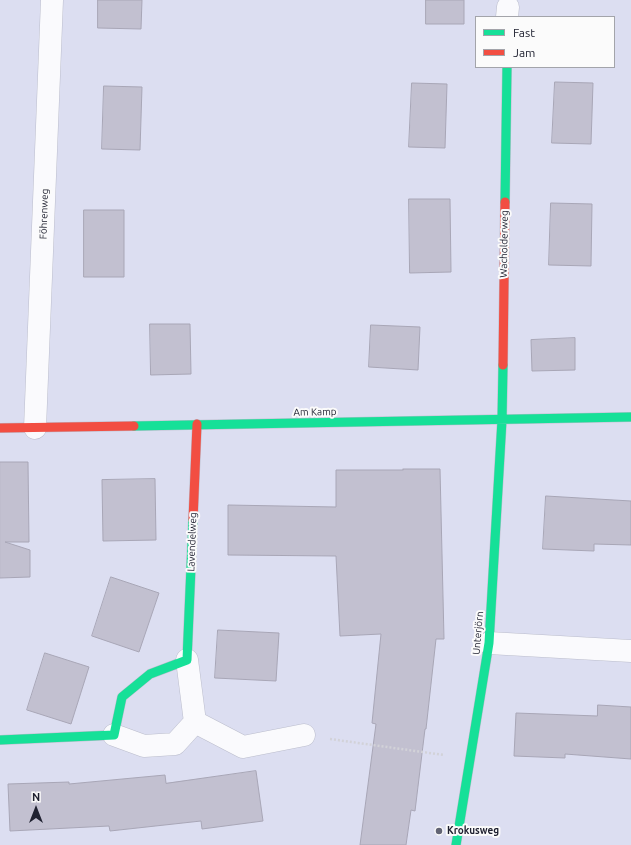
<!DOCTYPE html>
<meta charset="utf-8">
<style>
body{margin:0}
#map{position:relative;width:631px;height:845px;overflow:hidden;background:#dcdef1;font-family:Ubuntu,sans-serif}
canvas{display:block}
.legend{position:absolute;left:475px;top:16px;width:140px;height:52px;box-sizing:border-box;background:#fbfbfb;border:1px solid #a3a4aa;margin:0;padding:5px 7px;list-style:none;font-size:12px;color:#202231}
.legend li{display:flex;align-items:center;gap:8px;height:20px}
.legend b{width:20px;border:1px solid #a3a4aa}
.north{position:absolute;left:16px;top:789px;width:40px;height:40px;-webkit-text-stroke:3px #fbfbfb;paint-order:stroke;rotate:0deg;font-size:11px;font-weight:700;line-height:16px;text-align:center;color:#202231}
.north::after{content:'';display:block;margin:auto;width:14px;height:18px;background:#202231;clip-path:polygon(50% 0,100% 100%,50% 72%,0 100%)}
</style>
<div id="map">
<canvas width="631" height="845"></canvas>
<ul class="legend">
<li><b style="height:5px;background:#16e098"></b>Fast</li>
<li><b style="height:5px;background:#f24e42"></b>Jam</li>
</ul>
<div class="north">N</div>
</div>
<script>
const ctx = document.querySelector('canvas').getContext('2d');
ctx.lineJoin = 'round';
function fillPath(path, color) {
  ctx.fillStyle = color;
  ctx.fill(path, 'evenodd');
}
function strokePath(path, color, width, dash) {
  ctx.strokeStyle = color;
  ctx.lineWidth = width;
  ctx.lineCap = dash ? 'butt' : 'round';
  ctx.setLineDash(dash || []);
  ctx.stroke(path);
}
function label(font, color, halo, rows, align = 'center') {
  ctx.font = font + ' Ubuntu,sans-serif';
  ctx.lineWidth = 4;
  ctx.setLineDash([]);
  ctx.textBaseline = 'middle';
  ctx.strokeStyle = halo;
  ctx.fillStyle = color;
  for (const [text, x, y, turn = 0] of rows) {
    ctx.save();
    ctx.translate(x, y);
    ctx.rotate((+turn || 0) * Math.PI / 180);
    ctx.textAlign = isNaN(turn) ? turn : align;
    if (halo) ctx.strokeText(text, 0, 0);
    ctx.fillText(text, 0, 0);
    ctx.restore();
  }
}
const building = new Path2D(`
 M 98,0 L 142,0 L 141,29 L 98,28 Z
 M 426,0 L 464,0 L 464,24 L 426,24 Z
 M 555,82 L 593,83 L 591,144 L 552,143 Z
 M 412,83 L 447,84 L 445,148 L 409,147 Z
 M 104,86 L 142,87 L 140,150 L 102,149 Z
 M 409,199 L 450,199 L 451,272 L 410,273 Z
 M 551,203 L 592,204 L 591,266 L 549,265 Z
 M 84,210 L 124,210 L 124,277 L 84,277 Z
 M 150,324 L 190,324 L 191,374 L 151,375 Z
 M 371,325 L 420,327 L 418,370 L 369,367 Z
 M 575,338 L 575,370 L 532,371 L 531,340 Z
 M 0,462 L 28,462 L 29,542 L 5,542 L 30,550 L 30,577 L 0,578 Z
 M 403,469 L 440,469 L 444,639 L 436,639 L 426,729 L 425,729 L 415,811 L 411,810 L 406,845 L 360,845 L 376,724 L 372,723 L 381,634 L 340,636 L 336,556 L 228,555 L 228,505 L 336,507 L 336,470 L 403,470 Z
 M 155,479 L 156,540 L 103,541 L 102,480 Z
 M 546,496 L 631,501 L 631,545 L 594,544 L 594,551 L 543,549 Z
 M 111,577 L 159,593 L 139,652 L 92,636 Z
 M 218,630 L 279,633 L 276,681 L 215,678 Z
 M 45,653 L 89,667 L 71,724 L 27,710 Z
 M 598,705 L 631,707 L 631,759 L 565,754 L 565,758 L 514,756 L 516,713 L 597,716 Z
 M 256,771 L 263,821 L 202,829 L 201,821 L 110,831 L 109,826 L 10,831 L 8,784 L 69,782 L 69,784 L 165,775 L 166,783 Z`);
const path = new Path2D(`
 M 330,739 L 444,755`);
const street = new Path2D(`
 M 507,17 L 508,7
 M 35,428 L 52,0
 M 489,643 L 631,651
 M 195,722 L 243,747 L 304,735
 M 114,735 L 144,746 L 175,744 L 195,722 L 187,660`);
const fast = new Path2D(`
 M 505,202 L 507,67
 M 134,426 L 631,417
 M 0,740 L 114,735 L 122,697 L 150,674 L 187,660 L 193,520
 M 456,845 L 489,643 L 502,420 L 503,365`);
const jam = new Path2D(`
 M 503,365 L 505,202
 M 0,428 L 134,426
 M 193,520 L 197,424`);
const markers = [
 [439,831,4,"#626474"]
];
const streetNames = [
 ["Föhrenweg",44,214,-88],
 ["Wacholderweg",504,244,-89],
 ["Am Kamp",315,412,-1],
 ["Lavendelweg",192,542,-88],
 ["Unterjörn",478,633,-85]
];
const poiNames = [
 ["Krokusweg",447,831]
];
fillPath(building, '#c2c0d0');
strokePath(building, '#a8a6b6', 1);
strokePath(street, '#bbbdcc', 23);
strokePath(fast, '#bbbdcc', 10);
strokePath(jam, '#bbbdcc', 10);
strokePath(path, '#d2d2d8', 2.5, [2, 2]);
strokePath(street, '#fafafd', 22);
strokePath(fast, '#16e098', 9);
strokePath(jam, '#f24e42', 9);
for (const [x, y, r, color] of markers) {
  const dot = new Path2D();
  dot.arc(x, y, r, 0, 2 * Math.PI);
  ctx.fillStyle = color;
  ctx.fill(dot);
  strokePath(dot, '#fbfbfb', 1.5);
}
label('10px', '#202231', '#fbfbfb', streetNames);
label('bold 10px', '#202231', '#fbfbfb', poiNames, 'left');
</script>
